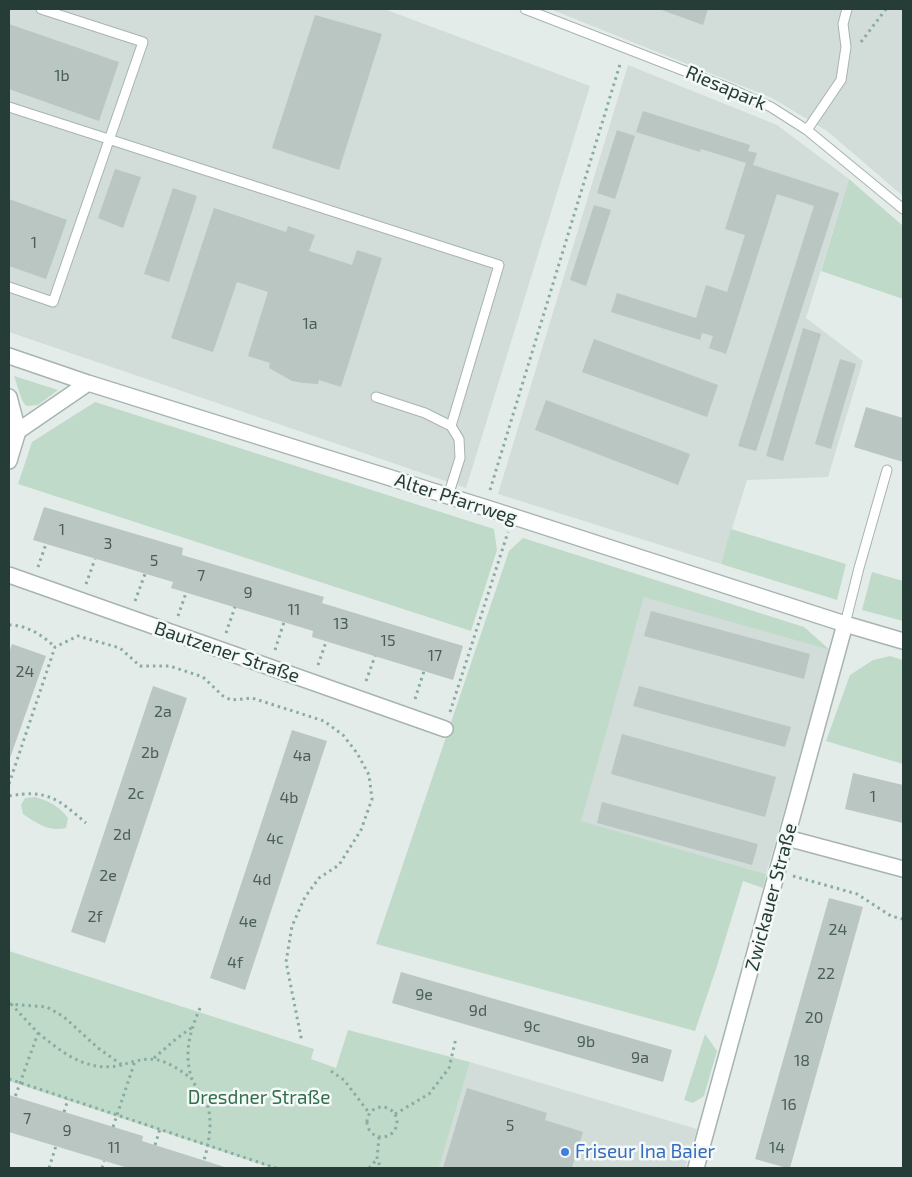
<!DOCTYPE html>
<meta charset="utf-8">
<style>
body{margin:0}
#map{position:relative;width:912px;height:1177px;overflow:hidden;background:#e4ece9;font-family:"Exo 2",sans-serif}
canvas{display:block}
.frame{position:absolute;inset:0;border:10px solid #253c37;pointer-events:none}
</style>
<div id="map">
<canvas width="912" height="1177"></canvas>
<div class="frame"></div>
</div>
<script>
const ctx = document.querySelector('canvas').getContext('2d');
ctx.lineJoin = 'round';
function fillPath(path, color) {
  ctx.fillStyle = color;
  ctx.fill(path, 'evenodd');
}
function strokePath(path, color, width, dash) {
  ctx.strokeStyle = color;
  ctx.lineWidth = width;
  ctx.lineCap = dash ? 'butt' : 'round';
  ctx.setLineDash(dash || []);
  ctx.stroke(path);
}
function label(font, color, halo, rows, align = 'center') {
  ctx.font = font + ' "Exo 2",sans-serif';
  ctx.lineWidth = 5;
  ctx.setLineDash([]);
  ctx.textBaseline = 'middle';
  ctx.strokeStyle = halo;
  ctx.fillStyle = color;
  for (const [text, x, y, turn = 0] of rows) {
    ctx.save();
    ctx.translate(x, y);
    ctx.rotate((+turn || 0) * Math.PI / 180);
    ctx.textAlign = isNaN(turn) ? turn : align;
    if (halo) ctx.strokeText(text, 0, 0);
    ctx.fillText(text, 0, 0);
    ctx.restore();
  }
}
const built = new Path2D(`
 M 9,9 L 384,9 L 590,86 L 466,488 L 9,332 Z
 M 550,9 L 903,9 L 903,196 L 827,131 L 772,98 Z
 M 628,65 L 777,125 L 849,179 L 806,318 L 863,361 L 828,477 L 747,480 L 721,564 L 498,494 Z
 M 644,596 L 830,650 L 766,874 L 580,821 Z
 M 470,1062 L 697,1129 L 685,1168 L 439,1168 Z`);
const green = new Path2D(`
 M 849,179 L 903,226 L 903,299 L 821,271 Z
 M 14,376 L 58,390 L 38,405 L 26,406 L 22,400 Z
 M 95,402 L 494,529 L 497,550 L 471,631 L 18,484 L 32,442 Z
 M 731,529 L 846,564 L 837,600 L 721,564 Z
 M 523,538 L 804,627 L 830,650 L 644,597 L 581,821 L 766,874 L 763,888 L 743,881 L 717,966 L 695,1031 L 376,944 L 509,551 Z
 M 872,572 L 903,581 L 903,621 L 862,610 Z
 M 890,656 L 903,660 L 903,764 L 826,741 L 850,675 L 873,660 Z
 M 35,797 C 49,801 59,806 68,818 L 66,828 C 49,832 36,823 23,814 L 21,805 L 25,798 Z
 M 9,951 L 314,1049 L 311,1059 L 336,1068 L 348,1030 L 470,1062 L 439,1168 L 272,1168 L 9,1081 Z
 M 705,1034 L 717,1051 L 704,1096 L 693,1103 L 684,1100 Z`);
const building = new Path2D(`
 M 659,9 L 708,9 L 703,25 Z
 M 315,15 L 382,34 L 339,170 L 272,148 Z
 M 9,24 L 119,62 L 99,121 L 9,89 Z
 M 643,111 L 750,145 L 748,151 L 757,153 L 753,165 L 839,193 L 756,451 L 738,446 L 814,206 L 777,194 L 726,354 L 709,348 L 713,336 L 702,333 L 700,340 L 611,312 L 617,293 L 696,318 L 706,285 L 727,292 L 745,235 L 725,229 L 746,163 L 701,149 L 700,152 L 636,132 Z
 M 617,130 L 635,136 L 615,199 L 597,193 Z
 M 115,169 L 141,177 L 123,228 L 98,218 Z
 M 173,188 L 197,196 L 169,282 L 144,274 Z
 M 9,199 L 67,220 L 46,279 L 9,266 Z
 M 594,205 L 611,210 L 586,286 L 570,280 Z
 M 214,208 L 286,232 L 288,226 L 315,235 L 309,251 L 352,265 L 357,250 L 382,258 L 341,387 L 319,380 L 318,384 L 304,383 L 292,381 L 269,368 L 270,363 L 248,356 L 268,292 L 237,282 L 213,352 L 171,338 Z
 M 803,328 L 821,334 L 783,461 L 766,456 Z
 M 594,339 L 718,385 L 707,417 L 582,372 Z
 M 840,359 L 856,364 L 831,449 L 815,444 Z
 M 546,400 L 690,454 L 678,485 L 535,430 Z
 M 866,407 L 903,418 L 903,462 L 854,447 Z
 M 44,507 L 183,548 L 182,555 L 324,597 L 322,603 L 463,646 L 453,680 L 312,637 L 313,631 L 171,588 L 173,582 L 33,540 Z
 M 651,611 L 810,654 L 804,679 L 644,636 Z
 M 12,644 L 46,656 L 9,761 L 9,653 Z
 M 153,686 L 187,698 L 105,943 L 71,932 Z
 M 639,686 L 791,727 L 785,747 L 633,706 Z
 M 292,730 L 327,741 L 245,990 L 210,978 Z
 M 622,734 L 776,777 L 765,817 L 611,774 Z
 M 853,773 L 903,785 L 903,823 L 845,809 Z
 M 602,802 L 758,844 L 752,865 L 597,823 Z
 M 829,898 L 863,907 L 790,1168 L 787,1168 L 755,1159 Z
 M 401,972 L 672,1050 L 663,1082 L 392,1003 Z
 M 467,1088 L 547,1113 L 545,1120 L 583,1132 L 572,1168 L 443,1168 Z
 M 9,1095 L 143,1136 L 142,1141 L 228,1168 L 128,1168 L 9,1132 Z`);
const path = new Path2D(`
 M 861,42 L 886,9
 M 490,490 L 621,61
 M 38,567 L 46,544
 M 86,584 L 95,559
 M 135,601 L 145,574
 M 178,616 L 186,593
 M 9,625 C 27,625 42,635 55,647
 M 226,633 L 235,607
 M 275,650 L 284,622
 M 318,665 L 326,642
 M 366,681 L 375,656
 M 415,699 L 424,671
 M 450,712 L 508,532
 M 9,784 L 55,647 L 78,636 L 120,648 L 140,666 L 170,666 L 203,677 L 223,696 L 231,700 L 252,698 L 324,721 L 343,735 L 357,753 L 369,775 L 372,799 L 361,830 L 339,865 L 319,878 L 305,897 L 292,926 L 286,962 L 302,1042
 M 9,796 C 47,789 58,799 86,823
 M 793,876 L 857,894 L 891,916 L 903,919
 M 9,1004 L 47,1007 L 64,1017 L 98,1048 L 122,1065 C 155,1054 164,1059 191,1078
 M 11,1004 L 38,1033 L 15,1097
 M 200,1008 C 190,1031 184,1052 191,1076 C 193,1085 201,1092 205,1099 C 214,1116 209,1144 204,1160
 M 38,1033 C 63,1053 87,1073 122,1065
 M 154,1058 L 176,1039 L 191,1028
 M 331,1071 L 344,1080 L 370,1114
 M 9,1079 L 276,1168
 M367 1122a15 15 0 1 1 30 0a15 15 0 1 1-30 0Z
 M 64,1112 L 68,1099
 M 395,1114 L 429,1094 L 449,1068 L 456,1038
 M 113,1127 L 135,1061
 M 379,1137 L 377,1159 L 381,1168
 M 155,1145 L 160,1129
 M 49,1168 L 56,1146
 M 102,1168 L 104,1161
 M 369,1168 L 377,1159`);
const lane = new Path2D(`
 M 525,9 L 731,89 L 771,107 L 807,130 L 903,209
 M 9,107 L 499,265 L 451,426
 M 807,130 L 841,80 L 846,47 L 843,24 L 847,9
 M 9,287 L 53,302 L 143,42 L 41,9
 M 376,397 L 425,413 L 451,426 L 459,439 L 460,458 L 448,496
 M 845,624 L 859,568 L 887,470`);
const street = new Path2D(`
 M 9,356 L 88,383 L 493,510 L 845,624 L 903,641
 M 9,397 L 18,431 L 9,461
 M 18,431 L 88,383
 M 9,575 L 445,729
 M 787,838 L 903,869
 M 696,1168 L 845,624`);
const markers = [
 [565,1152,5,"#3f7fe0"]
];
const numberNames = [
 ["1b",62,76],
 ["1",34,243],
 ["1a",310,324],
 ["1",62,530],
 ["3",108,544],
 ["5",154,561],
 ["7",201,576],
 ["9",248,593],
 ["11",294,610],
 ["13",341,624],
 ["15",388,641],
 ["17",435,656],
 ["24",25,672],
 ["2a",163,712],
 ["2b",150,753],
 ["4a",302,756],
 ["2c",136,794],
 ["1",873,797],
 ["4b",289,798],
 ["2d",122,835],
 ["4c",275,839],
 ["2e",108,876],
 ["4d",262,880],
 ["2f",95,917],
 ["4e",248,922],
 ["24",838,930],
 ["4f",235,963],
 ["22",826,974],
 ["9e",424,995],
 ["9d",478,1011],
 ["20",814,1018],
 ["9c",532,1027],
 ["9b",586,1042],
 ["9a",640,1058],
 ["18",802,1061],
 ["16",789,1105],
 ["7",27,1119],
 ["5",510,1126],
 ["9",67,1131],
 ["11",114,1148],
 ["14",777,1148]
];
const streetNames = [
 ["Riesapark",726,88,23],
 ["Alter Pfarrweg",456,499,18],
 ["Bautzener Straße",227,652,19],
 ["Zwickauer Straße",771,897,-75]
];
const parkNames = [
 ["Dresdner Straße",259,1098]
];
const shopNames = [
 ["Friseur Ina Baier",575,1152]
];
fillPath(built, '#d2dcd8');
fillPath(green, '#bfdac9');
fillPath(building, '#bac6c2');
strokePath(lane, '#a7b4b0', 11);
strokePath(street, '#a7b4b0', 18);
strokePath(path, '#88aca3', 3, [2.5, 4]);
strokePath(lane, '#fff', 9);
strokePath(street, '#fff', 15);
for (const [x, y, r, color] of markers) {
  const dot = new Path2D();
  dot.arc(x, y, r, 0, 2 * Math.PI);
  ctx.fillStyle = color;
  ctx.fill(dot);
  strokePath(dot, '#f4f9f7', 2);
}
label('16px', '#4a5e5a', null, numberNames);
label('19px', '#253c37', '#f4f9f7', streetNames);
label('19px', '#346e4f', '#f4f9f7', parkNames);
label('19px', '#366cbe', '#f4f9f7', shopNames, 'left');
</script>
